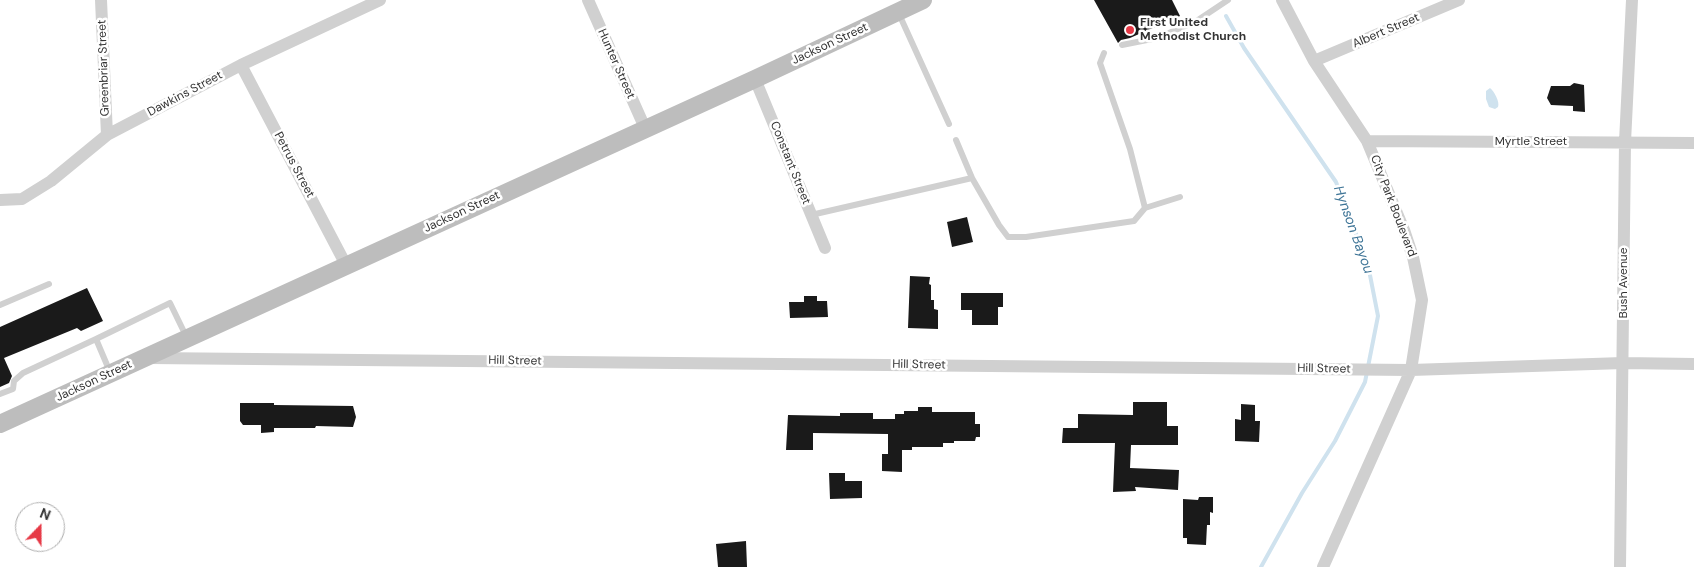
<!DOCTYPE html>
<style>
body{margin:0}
#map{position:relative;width:1694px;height:567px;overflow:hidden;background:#fff;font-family:"DM Sans",sans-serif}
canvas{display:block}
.north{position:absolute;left:15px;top:502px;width:50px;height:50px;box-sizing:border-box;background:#fff;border:1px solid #adadad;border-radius:50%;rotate:22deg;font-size:14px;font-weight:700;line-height:20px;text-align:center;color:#333}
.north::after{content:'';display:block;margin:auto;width:18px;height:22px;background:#e63946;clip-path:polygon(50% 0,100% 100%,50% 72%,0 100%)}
</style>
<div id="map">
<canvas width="1694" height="567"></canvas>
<div class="north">N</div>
</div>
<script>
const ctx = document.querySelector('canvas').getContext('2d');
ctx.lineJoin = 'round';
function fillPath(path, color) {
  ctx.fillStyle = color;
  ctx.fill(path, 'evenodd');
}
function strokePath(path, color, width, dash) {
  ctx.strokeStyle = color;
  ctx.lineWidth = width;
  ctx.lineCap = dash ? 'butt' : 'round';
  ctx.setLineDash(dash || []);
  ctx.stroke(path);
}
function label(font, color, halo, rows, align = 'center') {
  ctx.font = font + ' "DM Sans",sans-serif';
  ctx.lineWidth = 5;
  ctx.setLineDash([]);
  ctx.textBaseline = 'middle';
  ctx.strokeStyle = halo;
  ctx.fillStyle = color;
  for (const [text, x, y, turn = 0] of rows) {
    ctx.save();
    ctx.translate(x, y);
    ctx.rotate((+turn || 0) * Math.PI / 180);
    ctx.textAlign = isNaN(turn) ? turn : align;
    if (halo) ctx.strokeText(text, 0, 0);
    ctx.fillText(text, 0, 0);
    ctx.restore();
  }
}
const water = new Path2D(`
 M 1490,88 C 1494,91 1500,102 1498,107 L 1495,109 L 1489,107 L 1486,99 L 1486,91 Z`);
const stream = new Path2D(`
 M 1226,16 L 1244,48 L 1336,182 L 1368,265 L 1378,316 L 1365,382 L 1335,441 L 1302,493 L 1261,567`);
const building = new Path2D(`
 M 1094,0 L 1172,0 L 1180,16 L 1130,38 L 1121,40 L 1118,43 Z
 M 1574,83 L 1584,85 L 1585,112 L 1573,111 L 1573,106 L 1551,105 L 1547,98 L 1551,86 L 1570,86 Z
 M 967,217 L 973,242 L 952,247 L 947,222 Z
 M 910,276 L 930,277 L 929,284 L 931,285 L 931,300 L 934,300 L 934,309 L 938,310 L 938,329 L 908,328 Z
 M 87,288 L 103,321 L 81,331 L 77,328 L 4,358 L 12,376 L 9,383 L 0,387 L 0,327 Z
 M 961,293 L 1003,293 L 1003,307 L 998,307 L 998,325 L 972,325 L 972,310 L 961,310 Z
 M 804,296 L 817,296 L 817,301 L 827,301 L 828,317 L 790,318 L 789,302 L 804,302 Z
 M 1133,402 L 1167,402 L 1167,426 L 1178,426 L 1178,445 L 1131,445 L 1130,468 L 1179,470 L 1178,490 L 1135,487 L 1136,491 L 1113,492 L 1115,443 L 1062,443 L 1063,428 L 1078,428 L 1078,414 L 1133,415 Z
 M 240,403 L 274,403 L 274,405 L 353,406 L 356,417 L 353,427 L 316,426 L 315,428 L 274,428 L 274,432 L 261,433 L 261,425 L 243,425 L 240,421 Z
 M 1241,404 L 1255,405 L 1255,421 L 1260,421 L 1259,442 L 1235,441 L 1235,419 L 1241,420 Z
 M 918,407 L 932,407 L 932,412 L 975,412 L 975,424 L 980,424 L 980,437 L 976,437 L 975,441 L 954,441 L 954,443 L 943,443 L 943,447 L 912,447 L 912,450 L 902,450 L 902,472 L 882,471 L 882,454 L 888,454 L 888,434 L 813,433 L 813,450 L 786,450 L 788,415 L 840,416 L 840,413 L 873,413 L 873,419 L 895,419 L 895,414 L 904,414 L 904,411 L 918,411 Z
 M 829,473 L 845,473 L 845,481 L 862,481 L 862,498 L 830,499 Z
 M 1199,497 L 1213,497 L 1213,513 L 1210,512 L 1210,525 L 1207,525 L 1206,545 L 1187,544 L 1187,538 L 1183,538 L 1183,499 L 1198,500 Z
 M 746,541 L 747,567 L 718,567 L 716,544 Z`);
const lane = new Path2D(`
 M 899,14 L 949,124
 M 1122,45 L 1157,38 L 1195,22 L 1228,0
 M 1104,53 L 1100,63 L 1130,149 L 1145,208
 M 956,140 L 972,178
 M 811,215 L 972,178 L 999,225 L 1008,237 L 1026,237 L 1134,221 L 1145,208 L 1180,197
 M 0,305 L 49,284
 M 110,372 L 96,339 L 170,303 L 187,338
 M 0,394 L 13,389 L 14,381 L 23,373 L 96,339`);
const street = new Path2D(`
 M 101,0 L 107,135
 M 588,0 L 645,128
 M 1282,0 L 1314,61 L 1367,141 L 1404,230 L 1413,257 L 1422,300 L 1411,370 L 1323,567
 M 1314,61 L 1459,0
 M 241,65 L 346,265
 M 755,79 L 825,248
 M 1367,141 L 1694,143
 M 0,200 L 22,199 L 51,181 L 107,135 L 241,65 L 380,0
 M 149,358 L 1411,370 L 1623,363 L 1694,364
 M 1620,567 L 1625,142 L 1632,0`);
const secondary = new Path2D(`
 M 0,424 L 755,79 L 923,0`);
const markers = [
 [1130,30,5,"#e63946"]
];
const poiNames = [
 ["First United",1140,23],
 ["Methodist Church",1140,37]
];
const streetNames = [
 ["Albert Street",1386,31,-23],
 ["Jackson Street",830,44,-25],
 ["Hunter Street",616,64,66],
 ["Greenbriar Street",104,68,-92],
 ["Dawkins Street",185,94,-28],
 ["Myrtle Street",1531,142],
 ["Constant Street",790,163,68],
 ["Petrus Street",294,165,62],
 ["City Park Boulevard",1393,206,69],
 ["Jackson Street",462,212,-25],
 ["Bush Avenue",1624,283,-90],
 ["Hill Street",515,361,1],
 ["Hill Street",919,365,1],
 ["Hill Street",1324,369,1],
 ["Jackson Street",94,381,-25]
];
const waterNames = [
 ["Hynson Bayou",1353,230,70]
];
fillPath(water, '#cfe2ee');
strokePath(stream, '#cfe2ee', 4);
fillPath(building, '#1a1a1a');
strokePath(lane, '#d0d0d0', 6);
strokePath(street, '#d0d0d0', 12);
strokePath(secondary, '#bdbdbd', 18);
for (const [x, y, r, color] of markers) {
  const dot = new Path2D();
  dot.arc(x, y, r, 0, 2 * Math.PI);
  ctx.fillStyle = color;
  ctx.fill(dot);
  strokePath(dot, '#fff', 2);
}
label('bold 12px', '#333', '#fff', poiNames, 'left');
label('12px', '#333', '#fff', streetNames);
label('italic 14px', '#3f7597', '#fff', waterNames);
</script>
